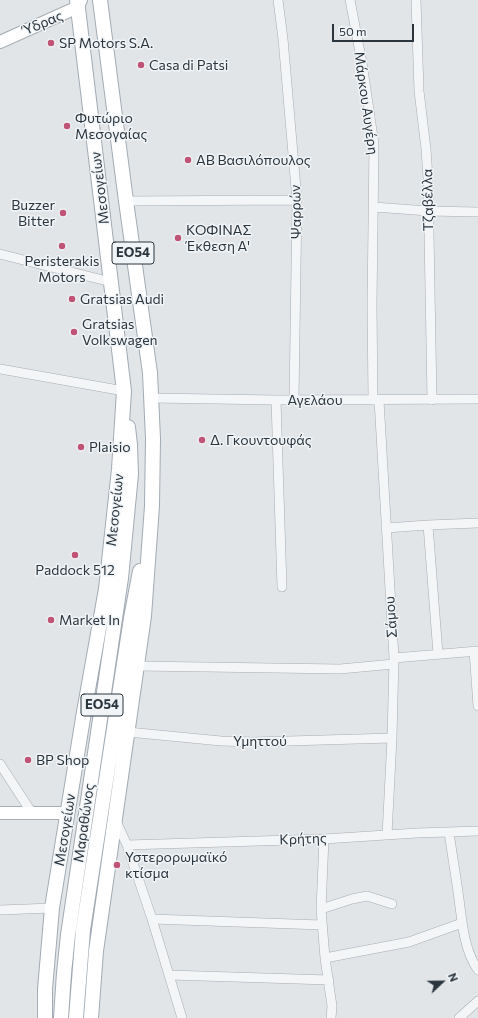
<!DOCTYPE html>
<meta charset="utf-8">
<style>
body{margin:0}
#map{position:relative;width:478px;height:1018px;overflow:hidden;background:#e1e5e8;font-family:Commissioner,sans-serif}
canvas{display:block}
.north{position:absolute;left:422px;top:962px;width:40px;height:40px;-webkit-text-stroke:3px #f0f4f6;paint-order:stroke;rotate:68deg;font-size:11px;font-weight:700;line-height:16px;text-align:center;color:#2b353e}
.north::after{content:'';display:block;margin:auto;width:14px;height:18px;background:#2b353e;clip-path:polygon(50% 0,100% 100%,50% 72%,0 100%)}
.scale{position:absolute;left:332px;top:24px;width:82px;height:18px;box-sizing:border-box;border:2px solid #2b353e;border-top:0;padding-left:5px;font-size:12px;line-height:14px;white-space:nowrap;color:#2b353e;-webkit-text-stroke:3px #f0f4f6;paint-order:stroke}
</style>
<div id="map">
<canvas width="478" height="1018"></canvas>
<div class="north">N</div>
<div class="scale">50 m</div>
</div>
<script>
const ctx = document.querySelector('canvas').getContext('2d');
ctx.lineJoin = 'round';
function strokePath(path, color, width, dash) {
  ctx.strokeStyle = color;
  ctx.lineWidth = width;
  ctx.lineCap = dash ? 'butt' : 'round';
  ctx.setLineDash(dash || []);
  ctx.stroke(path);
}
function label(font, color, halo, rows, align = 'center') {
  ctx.font = font + ' Commissioner,sans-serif';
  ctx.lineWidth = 3;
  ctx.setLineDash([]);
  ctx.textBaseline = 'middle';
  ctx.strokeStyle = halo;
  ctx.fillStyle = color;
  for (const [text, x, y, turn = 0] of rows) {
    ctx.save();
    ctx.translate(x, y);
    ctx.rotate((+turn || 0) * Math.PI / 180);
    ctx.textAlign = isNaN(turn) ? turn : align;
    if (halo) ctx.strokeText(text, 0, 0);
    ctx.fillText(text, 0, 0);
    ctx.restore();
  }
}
const street = new Path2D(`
 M 278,0 L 283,39 L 297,200 L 294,400
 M 350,0 L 362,63 L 374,144 L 372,305 L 373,400
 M 416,0 L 419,91 L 426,149 L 428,178 L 432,400
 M 126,201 L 297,200
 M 374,207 L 428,211 L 478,212
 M 0,254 L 111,282
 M 0,369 L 124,391
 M 152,398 L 276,400 L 478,399
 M 276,400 L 282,587
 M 379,400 L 394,658 L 392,738 L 387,835
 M 428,525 L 438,654
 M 386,528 L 428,525 L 478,523
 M 474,651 L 478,706
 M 394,658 L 478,651
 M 138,666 L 340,669 L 394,664
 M 128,732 L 221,741 L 254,742 L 392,738
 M 0,764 L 32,813
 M 116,821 L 127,845 L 152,919 L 182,1018
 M 449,832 C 452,854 456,876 459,899 C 462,922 464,950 478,970
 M 324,839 L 321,909 L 325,958 L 332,1006 L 331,1018
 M 127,845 L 324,839 L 417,833 L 478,831
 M 321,909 L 352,899 L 367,896 L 392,904
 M 0,910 L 52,908
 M 152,919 L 322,925
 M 325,958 L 409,942 L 462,923
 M 169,975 L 329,980
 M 459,1018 L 478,1001`);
const secondary = new Path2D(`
 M 0,42 L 78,7 L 81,0
 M 0,813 L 68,813`);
const primary = new Path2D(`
 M 45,1018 L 45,989 L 52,908 L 84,712 L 106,589 L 119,469 L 124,391 L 77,0
 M 61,1018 L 64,973 L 68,935 L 121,578 L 131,474 L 130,445 L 128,427
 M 76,1018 L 83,930 L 131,618 L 140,571
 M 91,1018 L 96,951 L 144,616 L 152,506 L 153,439 L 150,373 L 126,201 L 100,0`);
const markers = [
 [51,43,4,"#bf5476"],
 [141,65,4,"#bf5476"],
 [67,126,4,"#bf5476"],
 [188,160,4,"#bf5476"],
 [63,213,4,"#bf5476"],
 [178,238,4,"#bf5476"],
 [62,246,4,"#bf5476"],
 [72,299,4,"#bf5476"],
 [74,332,4,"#bf5476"],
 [202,440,4,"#bf5476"],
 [81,447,4,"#bf5476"],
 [75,555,4,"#bf5476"],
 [51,620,4,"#bf5476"],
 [28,760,4,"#bf5476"],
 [117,865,4,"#bf5476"]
];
const shields = [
 [133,253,42],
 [102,705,42]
];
const shieldNames = [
 ["ΕΟ54",133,253],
 ["ΕΟ54",102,705]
];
const streetNames = [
 ["Ύδρας",43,23,-23],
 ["Μάρκου Αυγέρη",366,103,82],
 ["Μεσογείων",100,188,-97],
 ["Τζαβέλλα",428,200,-91],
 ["Ψαρρών",296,212,-91],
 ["Αγελάου",315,400],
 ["Μεσογείων",115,510,-84],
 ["Σάμου",391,617,-94],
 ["Υμηττού",260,741],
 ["Μαραθώνος",84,823,-82],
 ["Μεσογείων",65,830,-81],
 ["Κρήτης",303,839,-2]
];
const poiNames = [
 ["SP Motors S.A.",59,43],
 ["Casa di Patsi",149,65],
 ["Φυτώριο",75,118],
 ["Μεσογαίας",75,134],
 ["ΑΒ Βασιλόπουλος",196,160],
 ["Buzzer",55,205,"right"],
 ["Bitter",55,221,"right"],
 ["ΚΟΦΙΝΑΣ",186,230],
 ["Έκθεση Α'",186,246],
 ["Peristerakis",62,261,"center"],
 ["Motors",62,277,"center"],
 ["Gratsias Audi",80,299],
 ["Gratsias",82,324],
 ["Volkswagen",82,340],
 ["Δ. Γκουντουφάς",210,440],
 ["Plaisio",89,447],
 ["Paddock 512",75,570,"center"],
 ["Market In",59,620],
 ["BP Shop",36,760],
 ["Υστερορωμαϊκό",125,857],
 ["κτίσμα",125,873]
];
strokePath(street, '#a7adb2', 10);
strokePath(secondary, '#a7adb2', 14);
strokePath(primary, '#a2abb3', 16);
strokePath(street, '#f3f5f7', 9);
strokePath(secondary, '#fff', 12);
strokePath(primary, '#fff', 14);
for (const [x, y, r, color] of markers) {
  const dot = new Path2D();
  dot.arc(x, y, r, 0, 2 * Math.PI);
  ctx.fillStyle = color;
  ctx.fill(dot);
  strokePath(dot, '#f0f4f6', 1.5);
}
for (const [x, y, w] of shields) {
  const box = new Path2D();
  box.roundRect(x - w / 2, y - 11, w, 22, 3);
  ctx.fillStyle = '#f0f4f6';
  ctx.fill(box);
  strokePath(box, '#2b353e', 1);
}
label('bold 13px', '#2b353e', null, shieldNames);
label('14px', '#2b353e', '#f0f4f6', streetNames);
label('14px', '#2b353e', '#f0f4f6', poiNames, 'left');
</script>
